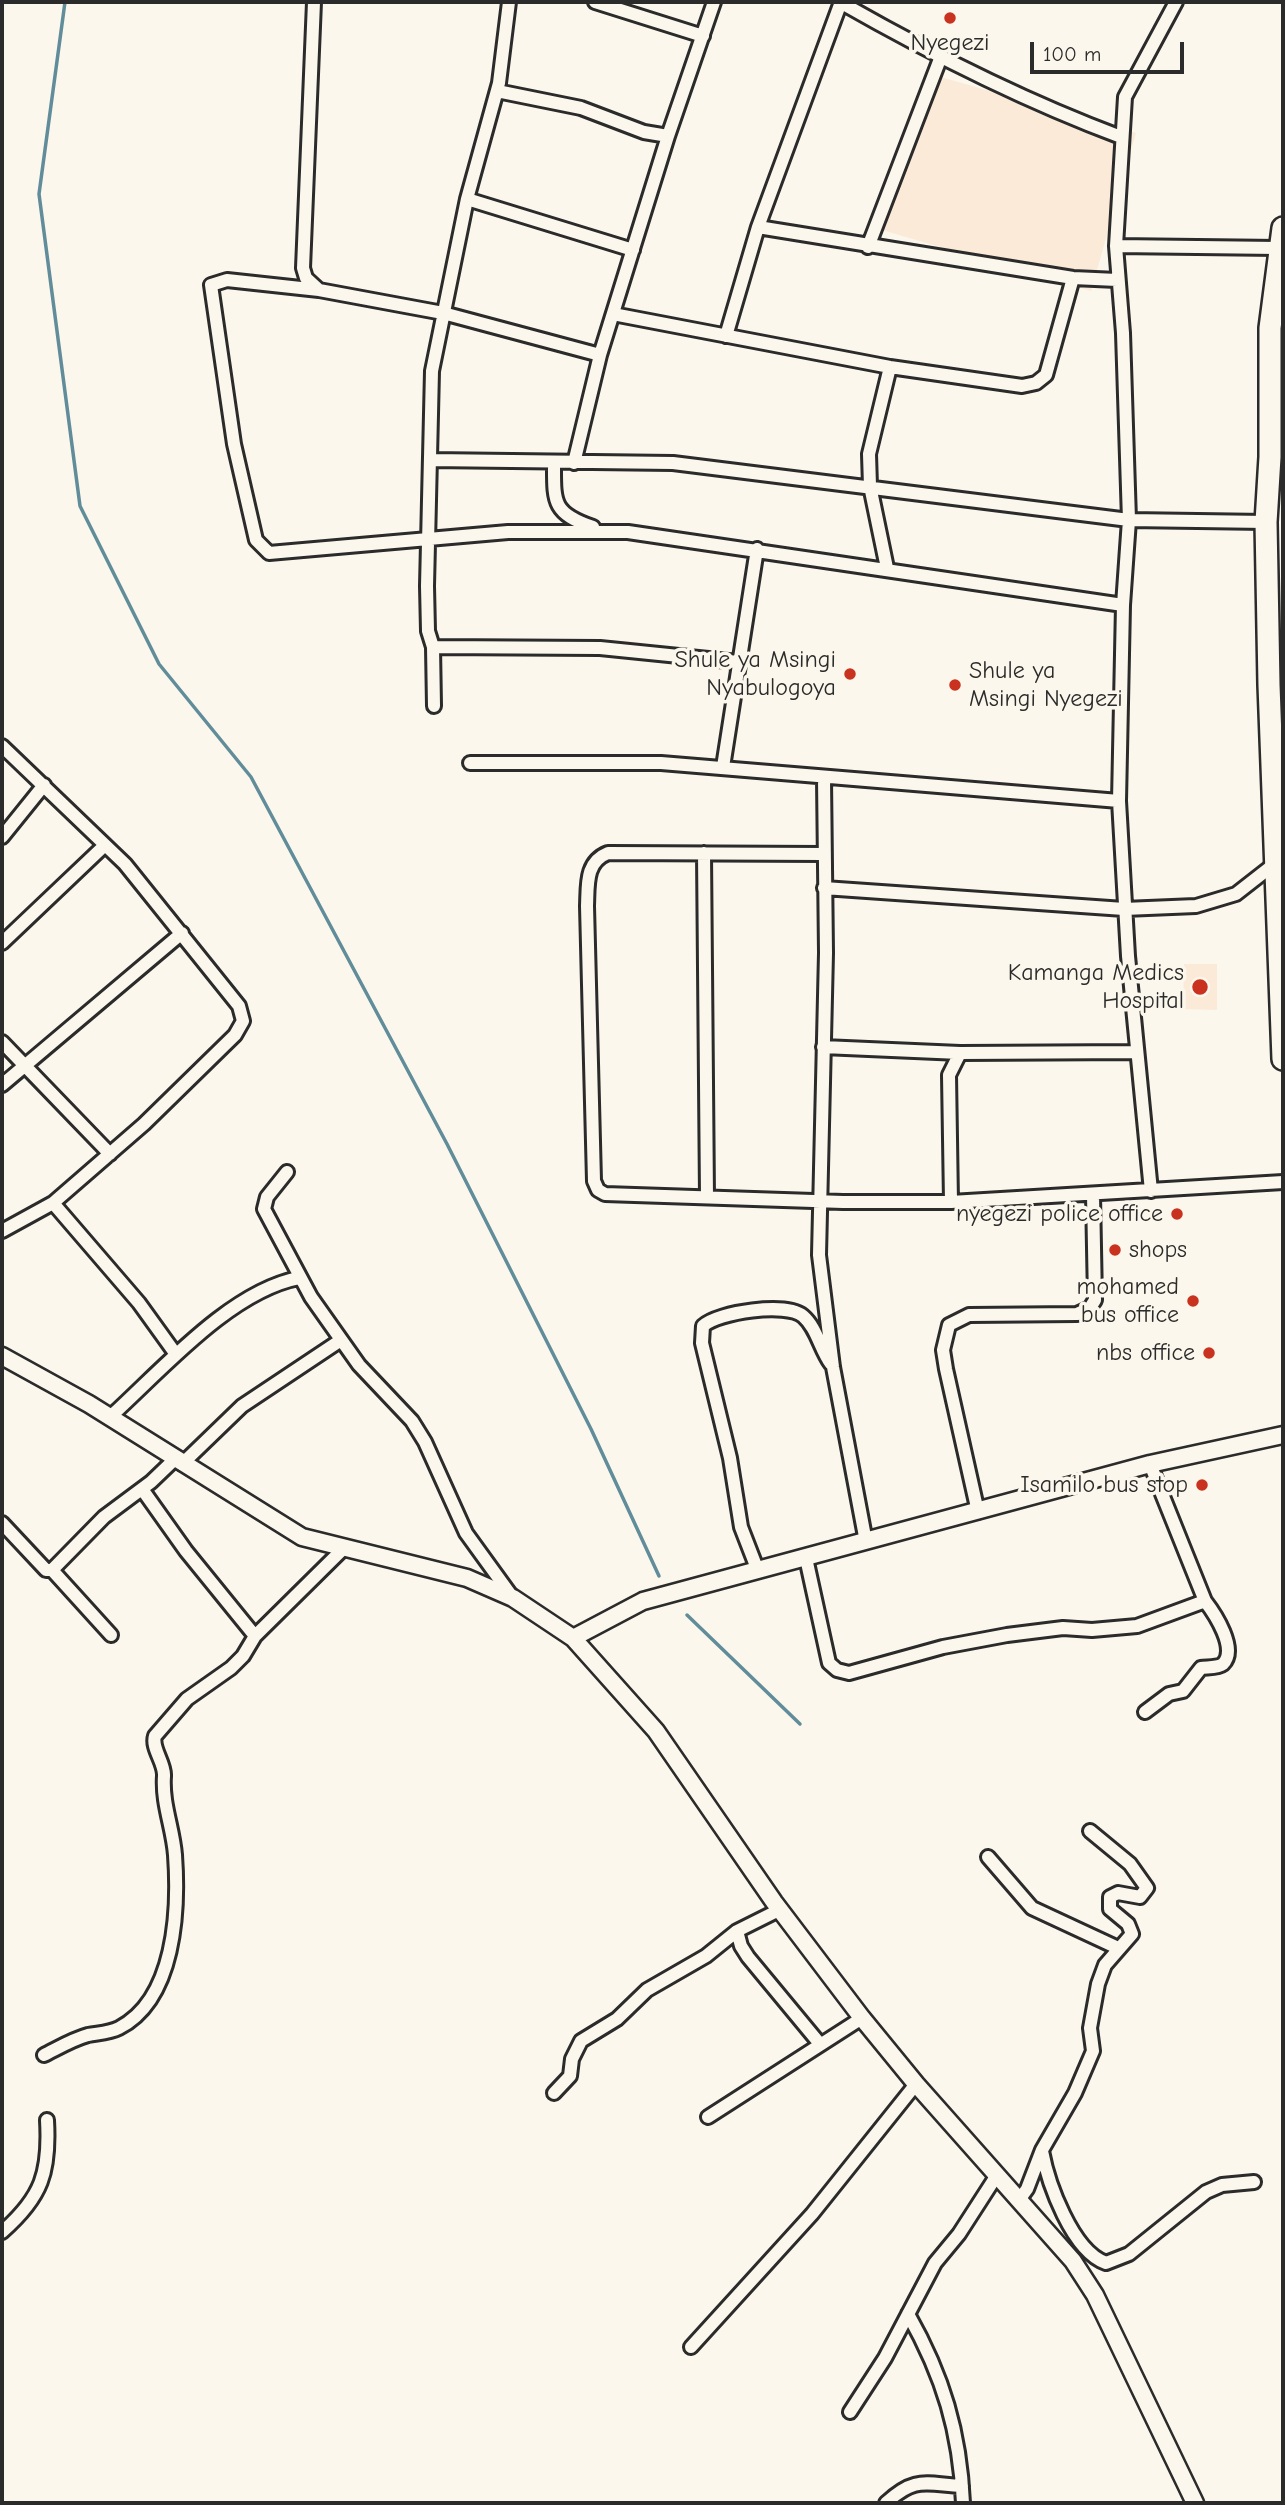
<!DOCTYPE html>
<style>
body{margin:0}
#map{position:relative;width:1285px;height:2505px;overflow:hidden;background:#fbf7ec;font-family:"Comic Neue",sans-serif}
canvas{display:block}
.frame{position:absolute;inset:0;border:4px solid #2b2b2b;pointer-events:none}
.scale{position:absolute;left:1030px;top:42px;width:154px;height:32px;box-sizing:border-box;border:4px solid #2b2b2b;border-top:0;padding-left:9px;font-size:21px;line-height:24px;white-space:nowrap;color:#2b2b2b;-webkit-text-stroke:5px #fbf7ec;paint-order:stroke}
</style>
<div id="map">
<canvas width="1285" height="2505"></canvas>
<div class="frame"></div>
<div class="scale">100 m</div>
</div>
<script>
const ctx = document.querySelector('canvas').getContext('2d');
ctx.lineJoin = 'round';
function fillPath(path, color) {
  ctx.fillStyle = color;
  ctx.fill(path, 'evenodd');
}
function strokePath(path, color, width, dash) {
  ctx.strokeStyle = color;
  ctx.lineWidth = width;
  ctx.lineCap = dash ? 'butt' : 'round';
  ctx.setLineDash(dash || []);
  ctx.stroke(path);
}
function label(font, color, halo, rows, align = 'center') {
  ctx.font = font + ' "Comic Neue",sans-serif';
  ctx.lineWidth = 7;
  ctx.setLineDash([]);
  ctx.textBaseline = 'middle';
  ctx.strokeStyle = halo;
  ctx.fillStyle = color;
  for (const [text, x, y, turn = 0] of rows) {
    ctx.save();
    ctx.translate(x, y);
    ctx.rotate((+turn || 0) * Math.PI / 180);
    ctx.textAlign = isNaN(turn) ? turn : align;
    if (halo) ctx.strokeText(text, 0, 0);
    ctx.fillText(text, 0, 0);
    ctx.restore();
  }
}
const built = new Path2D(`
 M 934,75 L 1136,133 L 1091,291 L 882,230 Z
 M 1184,964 L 1217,964 L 1217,1010 L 1183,1009 Z`);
const stream = new Path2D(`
 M 65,2 L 39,194 L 80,506 L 159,664 L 251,777 L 447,1144 L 591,1429 L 659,1576
 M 687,1615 L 800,1724`);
const minor = new Path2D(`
 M 314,2 L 303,268 L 306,278 L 319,290
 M 595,2 L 703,36
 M 840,2 C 931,54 1022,100 1121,137
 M 497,91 L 581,108 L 644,132 L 668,136
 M 467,199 L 633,250
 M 758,227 L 1073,278 L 1117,280
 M 1116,246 L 1278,248
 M 868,247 L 940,59
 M 613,314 L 890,367 L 1022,386 L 1036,383 L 1046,375 L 1073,278
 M 726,336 L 758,227 L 841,2
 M 600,355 L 443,313 L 319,290 L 227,280 L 211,285 L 234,444 L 256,540 L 269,553 L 508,532 L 628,532 L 1123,605
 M 431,460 L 673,463 L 1129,520 L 1266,522
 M 554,462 C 554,502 552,513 593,527
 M 574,463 L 600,355 L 668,136 L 714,2
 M 887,568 L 870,486 L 869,454 L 890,367
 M 433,647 L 600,648 L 738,662
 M 434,706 L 433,647 L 428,631 L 427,586 L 432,371 L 467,199 L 499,83 L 509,2
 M 2,746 L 125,864 L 239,1006 L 243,1021 L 235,1035 L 144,1124 L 53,1203 L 2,1231
 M 470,763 L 661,763 L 1119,801
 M 723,767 L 757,549
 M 824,779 L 826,953 L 819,1255 L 833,1367 L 866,1542
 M 2,837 L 44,785
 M 704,853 L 707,1197
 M 824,854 L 608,853 C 585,862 588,885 587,906 L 594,1181 L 598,1190 L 605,1194 L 843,1202 L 951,1202 L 1283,1182
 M 824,888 L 1124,909 L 1196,906 L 1236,894 L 1277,862
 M 2,943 L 104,846
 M 2,1042 L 110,1154
 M 823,1047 L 960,1053 L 1136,1052
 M 2,1085 L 182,933
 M 287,1172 L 267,1197 L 264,1209 L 311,1297 L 359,1365 L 412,1421 L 425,1442 L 466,1533 L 513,1598
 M 1151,1191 L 1128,956 L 1119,801 L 1123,605 L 1129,520 L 1123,333 L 1116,246 L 1125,97 L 1176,2
 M 951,1202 L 949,1075 L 960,1053
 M 53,1203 L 139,1303 L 175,1353
 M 110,1417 C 161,1371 230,1291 299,1278
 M 182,1464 L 242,1406 L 341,1340
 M 142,1489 L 186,1551 L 255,1636
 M 978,1512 L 946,1369 L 943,1350 L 949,1325 L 969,1315 L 1077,1314 L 1090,1308 L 1095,1300 L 1093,1195
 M 2,1523 L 46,1570 L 52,1570 L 104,1517 L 151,1482 L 175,1459
 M 806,1558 L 829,1663 L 837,1670 L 849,1673 L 943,1647 L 1007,1635 L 1063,1628 L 1092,1630 L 1137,1626 L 1205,1601 L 1150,1464
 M 52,1570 L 111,1635
 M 758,1571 L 741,1527 L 730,1458 L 702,1343 L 703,1326 C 718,1312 786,1302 803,1316 C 817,1328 820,1349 831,1364
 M 1145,1712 L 1169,1694 L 1183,1691 L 1201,1668 C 1207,1667 1218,1668 1223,1664 C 1238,1649 1215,1614 1205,1601
 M 988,1857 L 1032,1908 L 1118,1948
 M 737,1931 L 741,1946 L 748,1957 L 820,2044
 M 44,2055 C 58,2048 73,2039 88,2035 C 98,2033 109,2033 119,2028 C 175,1999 179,1911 175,1855 C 173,1828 162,1804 164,1776 C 165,1763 151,1748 155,1736 L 187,1699 L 231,1668 L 243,1656 L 255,1636 L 344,1548
 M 554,2093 L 570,2076 L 572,2059 L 581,2041 L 617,2019 L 647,1990 L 706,1956 L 737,1931 L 779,1910
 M 708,2117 L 862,2018
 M 1042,2151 C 1048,2183 1072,2251 1106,2263 L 1129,2254 L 1206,2192 L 1222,2185 L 1254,2182
 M 1019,2200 L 1027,2189 L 1042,2150 L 1075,2093 L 1093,2051 L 1090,2028 L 1098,1984 L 1105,1965 L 1132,1934 L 1128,1924 L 1110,1909 L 1110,1897 L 1118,1893 L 1140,1897 L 1147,1888 L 1130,1864 L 1090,1831
 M 2,2232 C 42,2197 50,2172 47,2120
 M 908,2314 C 943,2376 960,2432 963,2503
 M 691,2347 L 812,2214 L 916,2084
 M 850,2412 L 885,2358 L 935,2263 L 959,2234 L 997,2175
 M 886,2503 C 915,2476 925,2484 962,2486`);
const tertiary = new Path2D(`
 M 2,1356 L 89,1404 L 302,1537 L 467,1578 L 513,1598 L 573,1638 L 656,1731 L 774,1902 L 862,2018 L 916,2084 L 1073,2261 L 1095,2295 L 1195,2503
 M 573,1638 L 643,1601 L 1150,1464 L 1283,1435`);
const trunk = new Path2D(`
 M 1283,228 L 1270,328 L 1270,457 L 1266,522 L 1269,685 L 1283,1059`);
const markers = [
 [950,18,7,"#c8321e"],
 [850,674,7,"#c8321e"],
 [955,685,7,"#c8321e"],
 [1200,987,9,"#c8321e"],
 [1177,1214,7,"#c8321e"],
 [1115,1250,7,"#c8321e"],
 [1193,1301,7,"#c8321e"],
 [1209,1353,7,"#c8321e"],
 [1202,1485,7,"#c8321e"]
];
const poiNames = [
 ["Nyegezi",950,43,"center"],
 ["Shule ya Msingi",836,660],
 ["Nyabulogoya",836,688],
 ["Shule ya",969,671,"left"],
 ["Msingi Nyegezi",969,699,"left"],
 ["Kamanga Medics",1184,973],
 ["Hospital",1184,1001],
 ["nyegezi police office",1163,1214],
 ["shops",1129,1250,"left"],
 ["mohamed",1179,1287],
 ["bus office",1179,1315],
 ["nbs office",1195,1353],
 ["Isamilo bus stop",1188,1485]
];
fillPath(built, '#fbead8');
strokePath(stream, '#618d9b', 3.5);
strokePath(minor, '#2b2b2b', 18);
strokePath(tertiary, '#2b2b2b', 21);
strokePath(trunk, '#2b2b2b', 26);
strokePath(minor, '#fbf7ec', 12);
strokePath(tertiary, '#fbf7ec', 16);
strokePath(trunk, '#fbf7ec', 21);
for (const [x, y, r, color] of markers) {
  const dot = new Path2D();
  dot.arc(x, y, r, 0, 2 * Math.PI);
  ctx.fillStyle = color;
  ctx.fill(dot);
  strokePath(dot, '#fbf7ec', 2.5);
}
label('24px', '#2b2b2b', '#fbf7ec', poiNames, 'right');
</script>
